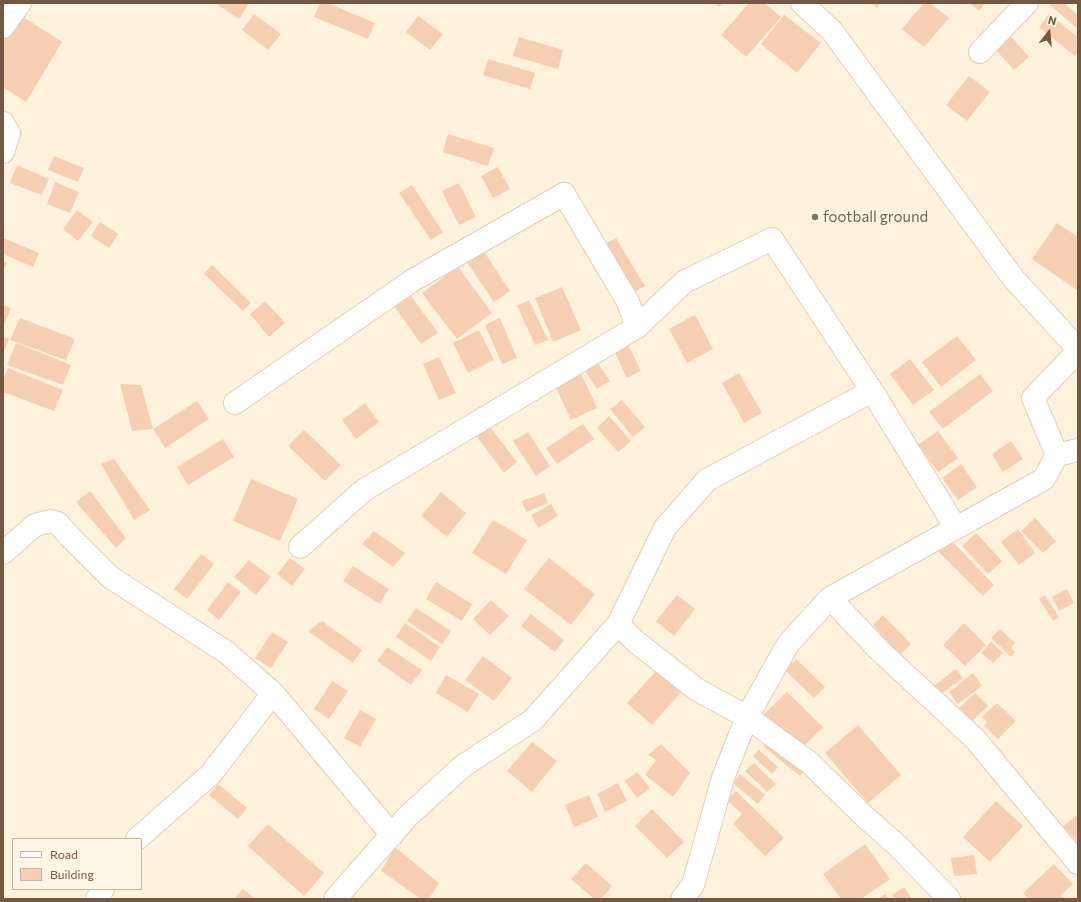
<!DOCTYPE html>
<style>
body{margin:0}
#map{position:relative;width:1081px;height:902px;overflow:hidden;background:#fef2dc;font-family:Commissioner,sans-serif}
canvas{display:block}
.frame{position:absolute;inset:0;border:4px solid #755744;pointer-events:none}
.legend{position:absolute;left:12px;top:838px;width:130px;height:52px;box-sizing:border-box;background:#fff5e4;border:1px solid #c8b6a4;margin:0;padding:5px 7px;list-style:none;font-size:12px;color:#755744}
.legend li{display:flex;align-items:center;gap:8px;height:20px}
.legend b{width:20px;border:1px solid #c8b6a4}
.north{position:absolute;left:1029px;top:12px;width:40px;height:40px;-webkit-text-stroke:3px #fff5e4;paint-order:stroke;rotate:16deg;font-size:11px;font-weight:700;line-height:16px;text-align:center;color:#755744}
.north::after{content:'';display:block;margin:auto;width:14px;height:18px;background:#755744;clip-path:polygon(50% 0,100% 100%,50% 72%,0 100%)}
</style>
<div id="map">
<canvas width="1081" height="902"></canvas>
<div class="frame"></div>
<ul class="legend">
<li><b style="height:5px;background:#fff"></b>Road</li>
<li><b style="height:11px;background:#f6cfb2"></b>Building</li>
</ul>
<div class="north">N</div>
</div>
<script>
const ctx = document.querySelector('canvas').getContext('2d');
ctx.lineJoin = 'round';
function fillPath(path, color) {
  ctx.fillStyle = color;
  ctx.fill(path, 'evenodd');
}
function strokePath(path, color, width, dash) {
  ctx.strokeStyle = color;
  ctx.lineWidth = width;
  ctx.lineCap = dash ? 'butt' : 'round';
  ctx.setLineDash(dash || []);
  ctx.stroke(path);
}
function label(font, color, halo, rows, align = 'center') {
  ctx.font = font + ' Commissioner,sans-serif';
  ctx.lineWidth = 3;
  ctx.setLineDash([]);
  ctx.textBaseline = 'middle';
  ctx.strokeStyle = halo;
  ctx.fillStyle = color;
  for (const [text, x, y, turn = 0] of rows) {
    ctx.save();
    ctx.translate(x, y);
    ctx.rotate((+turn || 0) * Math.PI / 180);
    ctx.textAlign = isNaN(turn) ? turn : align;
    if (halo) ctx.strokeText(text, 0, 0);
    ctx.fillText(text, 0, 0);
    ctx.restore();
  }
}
const building = new Path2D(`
 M 215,3 L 249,3 L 239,19 Z
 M 320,3 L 327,3 L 375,23 L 368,39 L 314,17 Z
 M 714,3 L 723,3 L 719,7 Z
 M 749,3 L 765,3 L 781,17 L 746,57 L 721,35 Z
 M 871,3 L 881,3 L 877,8 Z
 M 924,3 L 930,3 L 949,18 L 924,47 L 902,29 Z
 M 969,3 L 985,3 L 979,11 Z
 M 1052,3 L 1064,3 L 1078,15 L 1078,29 L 1050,5 Z
 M 17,13 L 62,42 L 26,102 L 3,87 L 3,35 Z
 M 254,14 L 281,34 L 268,50 L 242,30 Z
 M 1049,14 L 1078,37 L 1078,52 L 1075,56 L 1039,27 Z
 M 784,15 L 821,43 L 797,73 L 761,44 Z
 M 418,16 L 443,34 L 430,50 L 406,32 Z
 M 1008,33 L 1029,57 L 1014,70 L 993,47 Z
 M 519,37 L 563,50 L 558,69 L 513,56 Z
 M 488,59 L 535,73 L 530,89 L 483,75 Z
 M 969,76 L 990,92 L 967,121 L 946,105 Z
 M 448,134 L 494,148 L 488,166 L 443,152 Z
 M 54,156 L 84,168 L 78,182 L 48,170 Z
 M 17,165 L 49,179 L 42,195 L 10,183 Z
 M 498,167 L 510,189 L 493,198 L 481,176 Z
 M 55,182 L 79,192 L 70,213 L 47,204 Z
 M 459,183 L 476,217 L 459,225 L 442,191 Z
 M 412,185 L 443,232 L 431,240 L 399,193 Z
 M 77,210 L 93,222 L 78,241 L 63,229 Z
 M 100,222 L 118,234 L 109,248 L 91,236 Z
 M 1057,223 L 1078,237 L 1078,291 L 1032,259 Z
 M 3,238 L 39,253 L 33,267 L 3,254 Z
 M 616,238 L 645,286 L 629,295 L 600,247 Z
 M 481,247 L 510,291 L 494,302 L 464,258 Z
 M 3,261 L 7,263 L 3,270 Z
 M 212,265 L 251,303 L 243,311 L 204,274 Z
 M 458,267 L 492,313 L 457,339 L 422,293 Z
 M 562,287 L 581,330 L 553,342 L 535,298 Z
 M 411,296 L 438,333 L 421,344 L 395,307 Z
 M 529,300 L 548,340 L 535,345 L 517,306 Z
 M 265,301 L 285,323 L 269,337 L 250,314 Z
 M 3,305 L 11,308 L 3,327 Z
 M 695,315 L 713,349 L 687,363 L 669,329 Z
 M 20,318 L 75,339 L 66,360 L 10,340 Z
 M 500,318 L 517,358 L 502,364 L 485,325 Z
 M 479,330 L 494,360 L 468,373 L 453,343 Z
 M 3,336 L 9,339 L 3,354 Z
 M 957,336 L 976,360 L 941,387 L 922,362 Z
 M 625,338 L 641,371 L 627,378 L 611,344 Z
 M 16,343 L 71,365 L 63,385 L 7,365 Z
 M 439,357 L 456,393 L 439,400 L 423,364 Z
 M 594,358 L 610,381 L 597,389 L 582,366 Z
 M 910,359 L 934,390 L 913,405 L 890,374 Z
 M 8,368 L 63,390 L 54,411 L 3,392 L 3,380 Z
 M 580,371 L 597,408 L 571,420 L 554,383 Z
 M 739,373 L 762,413 L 744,423 L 722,383 Z
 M 980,374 L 993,391 L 943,429 L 929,412 Z
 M 120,384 L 141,385 L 153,429 L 132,431 Z
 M 622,400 L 645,427 L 633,437 L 610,409 Z
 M 197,401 L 209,419 L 165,448 L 153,429 Z
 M 365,403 L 379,422 L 356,439 L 342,420 Z
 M 609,416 L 631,441 L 618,452 L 597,428 Z
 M 487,423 L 517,462 L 504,473 L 474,433 Z
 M 583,424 L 594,439 L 557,464 L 546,448 Z
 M 304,430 L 341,465 L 325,481 L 288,446 Z
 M 938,431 L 958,458 L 938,472 L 918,445 Z
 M 528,432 L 550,466 L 536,476 L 513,441 Z
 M 223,439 L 234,457 L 188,485 L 177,467 Z
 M 1011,441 L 1023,459 L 1003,472 L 992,454 Z
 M 114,459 L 150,510 L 134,520 L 101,464 Z
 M 961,464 L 977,487 L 958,500 L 942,478 Z
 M 251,479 L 298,499 L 280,541 L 233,521 Z
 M 90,491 L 126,538 L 116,548 L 76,502 Z
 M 441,492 L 466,513 L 447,537 L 421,516 Z
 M 544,493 L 548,503 L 526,512 L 522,501 Z
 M 551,504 L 558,516 L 538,528 L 531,515 Z
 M 1035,518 L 1056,541 L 1043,553 L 1021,531 Z
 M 493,520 L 527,540 L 506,574 L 472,553 Z
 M 1018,529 L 1035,553 L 1019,565 L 1001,542 Z
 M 374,531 L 405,553 L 393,567 L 362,544 Z
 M 976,533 L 1002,561 L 988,574 L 962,546 Z
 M 950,539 L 994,585 L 983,596 L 938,551 Z
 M 201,554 L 214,564 L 187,599 L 174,589 Z
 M 290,558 L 305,569 L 292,586 L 277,574 Z
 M 549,558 L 595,594 L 571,625 L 524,589 Z
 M 249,560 L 271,577 L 256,595 L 234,577 Z
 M 353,566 L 389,589 L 380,604 L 343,581 Z
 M 228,582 L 241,592 L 219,620 L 207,610 Z
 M 436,582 L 472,604 L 462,621 L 426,599 Z
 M 1067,589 L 1074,603 L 1059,611 L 1052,597 Z
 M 677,595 L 695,609 L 674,636 L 656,621 Z
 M 1045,595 L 1059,617 L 1053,621 L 1039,599 Z
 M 491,600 L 509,616 L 490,635 L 473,619 Z
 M 416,608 L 451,631 L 442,644 L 407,621 Z
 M 531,614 L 564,640 L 555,652 L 521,626 Z
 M 883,615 L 911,644 L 900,655 L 873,625 Z
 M 322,621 L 362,650 L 353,663 L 308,631 Z
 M 405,623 L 440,647 L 431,661 L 396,637 Z
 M 964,623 L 986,645 L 965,666 L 943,645 Z
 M 1000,629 L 1015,643 L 1011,648 L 1015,652 L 1011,657 L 991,638 Z
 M 272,632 L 288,642 L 271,668 L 255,658 Z
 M 991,642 L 1003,653 L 993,663 L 981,653 Z
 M 387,647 L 422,670 L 411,685 L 377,661 Z
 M 483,656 L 512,678 L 494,701 L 465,680 Z
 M 796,659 L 825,687 L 814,698 L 785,670 Z
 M 956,669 L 963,678 L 941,694 L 934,686 Z
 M 656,671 L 681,692 L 652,725 L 627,703 Z
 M 973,673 L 982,686 L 958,704 L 949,692 Z
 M 446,675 L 479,694 L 468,712 L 436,693 Z
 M 332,681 L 348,691 L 329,719 L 314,709 Z
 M 787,692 L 823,727 L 799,751 L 763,715 Z
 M 975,693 L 988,706 L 972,721 L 959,708 Z
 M 997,703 L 1016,721 L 998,739 L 984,726 L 987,722 L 982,717 Z
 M 360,710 L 376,719 L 360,747 L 344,738 Z
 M 858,725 L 901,775 L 868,803 L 825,753 Z
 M 770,737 L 807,767 L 800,776 L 763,746 Z
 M 532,742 L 557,761 L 532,792 L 507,771 Z
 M 661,744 L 690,773 L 673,797 L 645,775 L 656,760 L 648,755 Z
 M 759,750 L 778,767 L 772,774 L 753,756 Z
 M 754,763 L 776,784 L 767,792 L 745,771 Z
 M 637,772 L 650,788 L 637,798 L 625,781 Z
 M 740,774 L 765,795 L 758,804 L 733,783 Z
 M 618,783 L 627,801 L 605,812 L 597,794 Z
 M 218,784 L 247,808 L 238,819 L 209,795 Z
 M 736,791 L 784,838 L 765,856 L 733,824 L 742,814 L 727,800 Z
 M 589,795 L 598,817 L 574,827 L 565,805 Z
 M 996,801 L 1023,826 L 990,862 L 963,837 Z
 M 652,809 L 684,842 L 667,858 L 635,826 Z
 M 1078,815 L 1078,843 L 1063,826 Z
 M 268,824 L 324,873 L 304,896 L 248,846 Z
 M 865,844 L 890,879 L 861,899 L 841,899 L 823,874 Z
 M 395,847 L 439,883 L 429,899 L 421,899 L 381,871 Z
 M 974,855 L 977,874 L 954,876 L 951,858 Z
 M 586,863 L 612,886 L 601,899 L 594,899 L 571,879 Z
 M 1054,864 L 1073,884 L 1061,895 L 1065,899 L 1028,899 L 1023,893 Z
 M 904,887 L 912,899 L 895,899 L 892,895 Z
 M 243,889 L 255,899 L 234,899 Z
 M 885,894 L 889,899 L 878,899 Z`);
const minor = new Path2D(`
 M 802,3 L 832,31 L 1013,278 L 1078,349
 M 3,27 L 20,3
 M 980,52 L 1027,3
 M 3,123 L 9,133 L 3,152
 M 235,403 L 413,280 L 564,194 L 628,302 L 637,327
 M 1057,455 L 1078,450
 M 300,547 L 364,490 L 637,327 L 684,282 L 772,239 L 872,391 L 956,528
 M 3,553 L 35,525 L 51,521 L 58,523 L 71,538 L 110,577 L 226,652 L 273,693 L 392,835
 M 830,598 L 879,650 L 975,739 L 1078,863
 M 618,624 L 665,528 L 707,480 L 872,391
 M 137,839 L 211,774 L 273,693
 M 97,899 L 103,889
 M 335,899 L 408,816 L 463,766 L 533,720 L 618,624 L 635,641 L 696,689 L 747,717 L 810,763 L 865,817 L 898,846 L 949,899
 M 682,899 L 693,885 L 723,778 L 747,717 L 788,644 L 830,598 L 1044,479 L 1057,455 L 1033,398 L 1078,351`);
const markers = [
 [815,217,4,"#8d6e63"]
];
const educationNames = [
 ["football ground",823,217]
];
fillPath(building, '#f6cfb2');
strokePath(minor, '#e2cdb8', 24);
strokePath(minor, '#fff', 22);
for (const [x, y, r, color] of markers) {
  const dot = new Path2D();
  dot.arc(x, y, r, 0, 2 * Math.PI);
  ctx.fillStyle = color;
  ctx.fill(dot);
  strokePath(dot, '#fff5e4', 1.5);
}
label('15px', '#785e54', '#fff5e4', educationNames, 'left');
</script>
